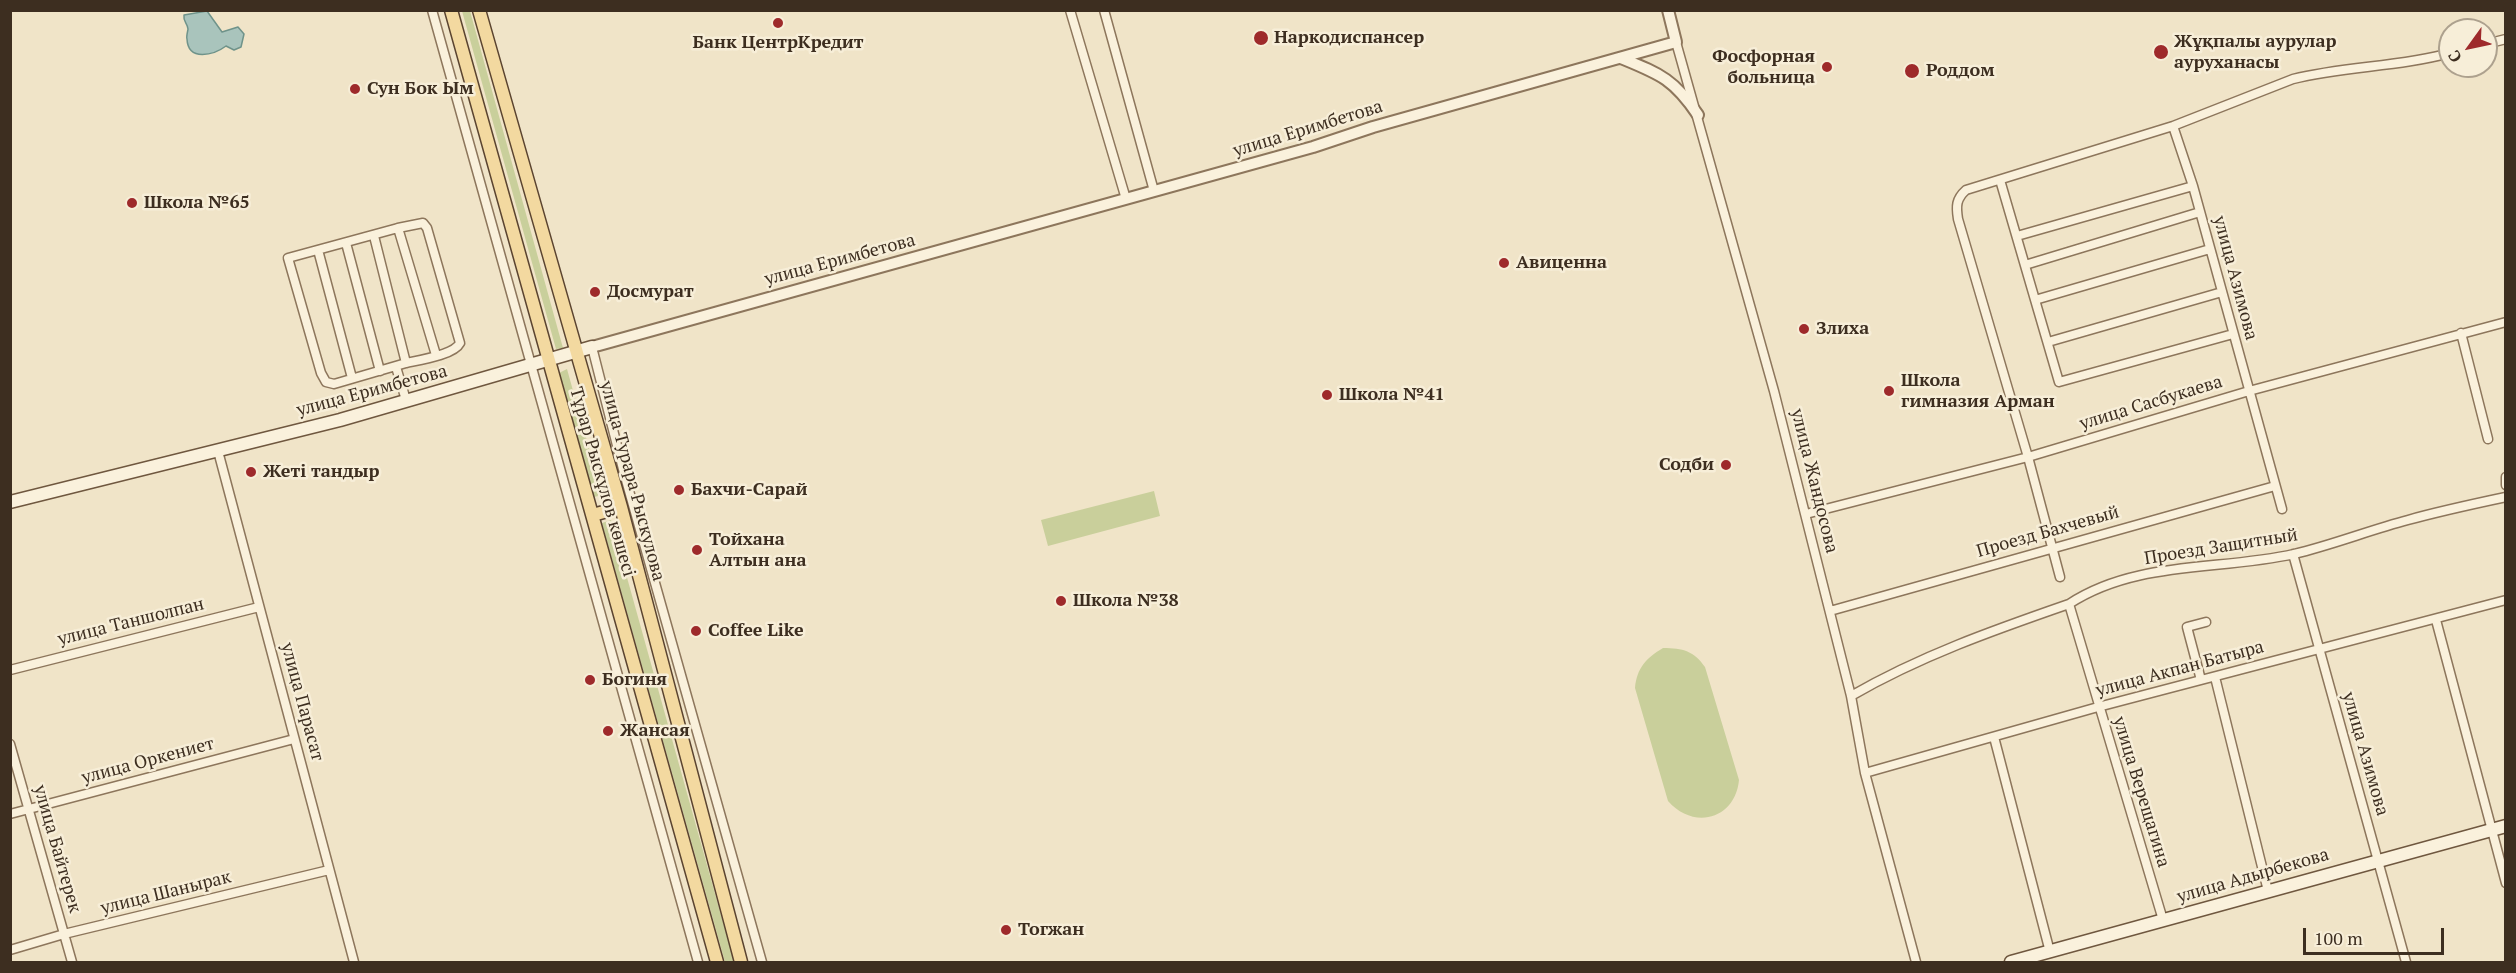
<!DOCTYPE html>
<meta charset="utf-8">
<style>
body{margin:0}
#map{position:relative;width:2516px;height:973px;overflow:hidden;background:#f0e4c8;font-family:"PT Serif",serif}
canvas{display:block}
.frame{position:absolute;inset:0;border:12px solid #3d2e20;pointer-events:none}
.north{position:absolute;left:2438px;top:18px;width:60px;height:60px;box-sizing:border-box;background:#f7eed8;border:2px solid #ada18e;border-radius:50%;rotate:237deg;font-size:16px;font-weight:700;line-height:24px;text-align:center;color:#3d2e20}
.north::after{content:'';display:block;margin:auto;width:21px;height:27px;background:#9e2a2b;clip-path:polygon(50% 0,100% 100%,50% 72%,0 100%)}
.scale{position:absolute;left:2303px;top:928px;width:141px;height:27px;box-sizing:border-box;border:3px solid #3d2e20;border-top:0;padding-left:8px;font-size:18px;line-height:21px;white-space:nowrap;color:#3d2e20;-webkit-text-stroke:4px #f7eed8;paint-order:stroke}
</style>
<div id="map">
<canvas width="2516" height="973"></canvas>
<div class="frame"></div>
<div class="north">С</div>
<div class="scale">100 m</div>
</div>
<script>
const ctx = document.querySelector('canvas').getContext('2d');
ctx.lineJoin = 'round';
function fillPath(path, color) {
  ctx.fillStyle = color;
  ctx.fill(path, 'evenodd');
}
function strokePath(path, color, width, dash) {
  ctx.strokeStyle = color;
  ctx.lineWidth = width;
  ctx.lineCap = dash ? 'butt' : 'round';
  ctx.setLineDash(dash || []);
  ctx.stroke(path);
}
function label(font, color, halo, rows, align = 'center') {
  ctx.font = font + ' "PT Serif",serif';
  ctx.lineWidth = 5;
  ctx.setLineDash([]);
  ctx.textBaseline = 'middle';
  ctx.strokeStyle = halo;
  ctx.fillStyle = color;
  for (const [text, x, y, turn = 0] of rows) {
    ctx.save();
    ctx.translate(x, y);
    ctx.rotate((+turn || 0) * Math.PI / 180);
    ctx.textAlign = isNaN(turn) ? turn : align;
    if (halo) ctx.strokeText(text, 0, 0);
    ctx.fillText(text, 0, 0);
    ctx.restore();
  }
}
const green = new Path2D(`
 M 462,11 L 470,11 L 563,348 L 556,349 Z
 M 567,369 L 602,495 L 594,497 L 559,373 Z
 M 1154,491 L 1160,516 L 1048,546 L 1041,520 Z
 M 611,520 L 734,962 L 725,962 L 602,523 Z
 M 1663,648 C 1683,648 1694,651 1705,667 L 1739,780 C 1735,820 1693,830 1668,801 L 1635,688 C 1637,668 1646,658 1663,648 Z`);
const water = new Path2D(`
 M 207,11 L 222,32 L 238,27 L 244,34 L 241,47 L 234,50 L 226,46 C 214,55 188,62 187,39 C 186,37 188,30 188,29 C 187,22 183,22 184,15 Z`);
const minor = new Path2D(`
 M 432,10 L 698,962
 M 1070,10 L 1126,199
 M 1104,10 L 1154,191
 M 1676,42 L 1774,391 L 1851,696 L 1865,773 L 1916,962
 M 2486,44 L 2506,39
 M 2173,126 L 2193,186 L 2282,509
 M 2000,180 L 2059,382 L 2233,334
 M 374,236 L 406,363 L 334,384 L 326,382 L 321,373 L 288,258 L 398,228
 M 2017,236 L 2193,186
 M 346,243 L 380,371
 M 318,250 L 352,378
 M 2025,265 L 2200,212
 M 2035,300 L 2210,249
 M 2461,333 L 2488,439
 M 2048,342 L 2222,292
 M 592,347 L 624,473 L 762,962
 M 406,363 C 420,360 454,355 460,343 L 427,228 L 423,223 L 398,228 L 436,355
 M 396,367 L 406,400
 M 218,451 L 354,962
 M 2506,477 L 2506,485
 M 1806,514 L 2028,457 L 2249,391 L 2506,322
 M 2293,554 L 2406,962
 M 2060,577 L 2028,457 L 1958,219 C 1956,206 1956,199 1966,190 L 2173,126 L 2293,79 C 2345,66 2399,67 2450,53
 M 2069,604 L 2163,920
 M 1830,611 L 2275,486
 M 2436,620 L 2506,883
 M 10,670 L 259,607
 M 2215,677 L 2268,891
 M 2201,680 L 2187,627 L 2206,622
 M 1851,696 C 1920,656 1994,630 2069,604 C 2136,560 2219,571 2294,554 C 2332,545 2370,530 2408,520 C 2440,511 2473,504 2506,497
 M 1994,737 L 2050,952
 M 10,744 L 72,962
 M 1865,773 L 2098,707 L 2506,600
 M 10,814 L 294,739
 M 10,950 L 64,934 L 329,870`);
const tertiary = new Path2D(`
 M 1621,58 C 1660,74 1674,79 1698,115
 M 592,347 L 1313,147 L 1373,127 L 1676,42 L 1668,10`);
const secondary = new Path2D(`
 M 10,502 L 340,420 L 592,347
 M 2011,962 L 2506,826`);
const primary = new Path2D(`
 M 451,10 L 717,962
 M 479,10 L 621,507 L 741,962
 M 593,515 L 621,507`);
const markers = [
 [778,23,6,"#9e2a2b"],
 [1261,38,8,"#9e2a2b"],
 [2161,52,8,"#9e2a2b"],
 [1827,67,6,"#9e2a2b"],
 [1912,71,8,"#9e2a2b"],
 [355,89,6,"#9e2a2b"],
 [132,203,6,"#9e2a2b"],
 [1504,263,6,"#9e2a2b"],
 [595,292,6,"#9e2a2b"],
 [1804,329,6,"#9e2a2b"],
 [1889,391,6,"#9e2a2b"],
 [1327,395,6,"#9e2a2b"],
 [1726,465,6,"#9e2a2b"],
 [251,472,6,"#9e2a2b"],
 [679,490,6,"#9e2a2b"],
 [697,550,6,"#9e2a2b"],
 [1061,601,6,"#9e2a2b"],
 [696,631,6,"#9e2a2b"],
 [590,680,6,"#9e2a2b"],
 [608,731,6,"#9e2a2b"],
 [1006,930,6,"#9e2a2b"]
];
const poiNames = [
 ["Наркодиспансер",1274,38],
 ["Жұқпалы аурулар",2174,42],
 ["ауруханасы",2174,63],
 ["Банк ЦентрКредит",778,43,"center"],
 ["Фосфорная",1815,57,"right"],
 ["больница",1815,78,"right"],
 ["Роддом",1926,71],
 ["Сун Бок Ым",367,89],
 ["Школа №65",144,203],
 ["Авиценна",1516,263],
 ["Досмурат",607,292],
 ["Злиха",1816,329],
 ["Школа",1901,381],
 ["гимназия Арман",1901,402],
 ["Школа №41",1339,395],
 ["Содби",1714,465,"right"],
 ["Жеті тандыр",263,472],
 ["Бахчи-Сарай",691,490],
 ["Тойхана",709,540],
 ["Алтын ана",709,561],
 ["Школа №38",1073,601],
 ["Coffee Like",708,631],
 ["Богиня",602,680],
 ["Жансая",620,731],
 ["Тогжан",1018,930]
];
const streetNames = [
 ["улица Еримбетова",1308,129,-17],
 ["улица Еримбетова",840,260,-15],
 ["улица Азимова",2235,278,75],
 ["улица Еримбетова",372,391,-15],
 ["улица Сасбукаева",2151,403,-17],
 ["улица Турара Рыскулова",632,481,75],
 ["улица Жандосова",1814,481,76],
 ["Тұрар Рыскұлов көшесі",602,482,74],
 ["Проезд Бахчевый",2048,532,-16],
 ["Проезд Защитный",2221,547,-9],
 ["улица Таншолпан",131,622,-14],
 ["улица Акпан Батыра",2180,669,-15],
 ["улица Парасат",302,702,75],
 ["улица Азимова",2365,754,74],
 ["улица Оркениет",148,761,-15],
 ["улица Верещагина",2141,792,73],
 ["улица Байтерек",57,849,74],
 ["улица Адырбекова",2253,876,-16],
 ["улица Шанырак",166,893,-14]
];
fillPath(green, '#c9cf9b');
fillPath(water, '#a9c4bc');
strokePath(water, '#6f938a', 1.5);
strokePath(minor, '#8d765c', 11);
strokePath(tertiary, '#8d765c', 14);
strokePath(secondary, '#6f573f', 15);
strokePath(primary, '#5b4430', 15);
strokePath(minor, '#faf1dc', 8);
strokePath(tertiary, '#faf1dc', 10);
strokePath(secondary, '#faf1dc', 12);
strokePath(primary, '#f3d9a0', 12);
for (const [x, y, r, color] of markers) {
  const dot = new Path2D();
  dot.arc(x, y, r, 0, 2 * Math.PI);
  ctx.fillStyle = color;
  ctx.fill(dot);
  strokePath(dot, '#f7eed8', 2);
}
label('bold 18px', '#3d2e20', '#f7eed8', poiNames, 'left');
label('18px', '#3d2e20', '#f7eed8', streetNames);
</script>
